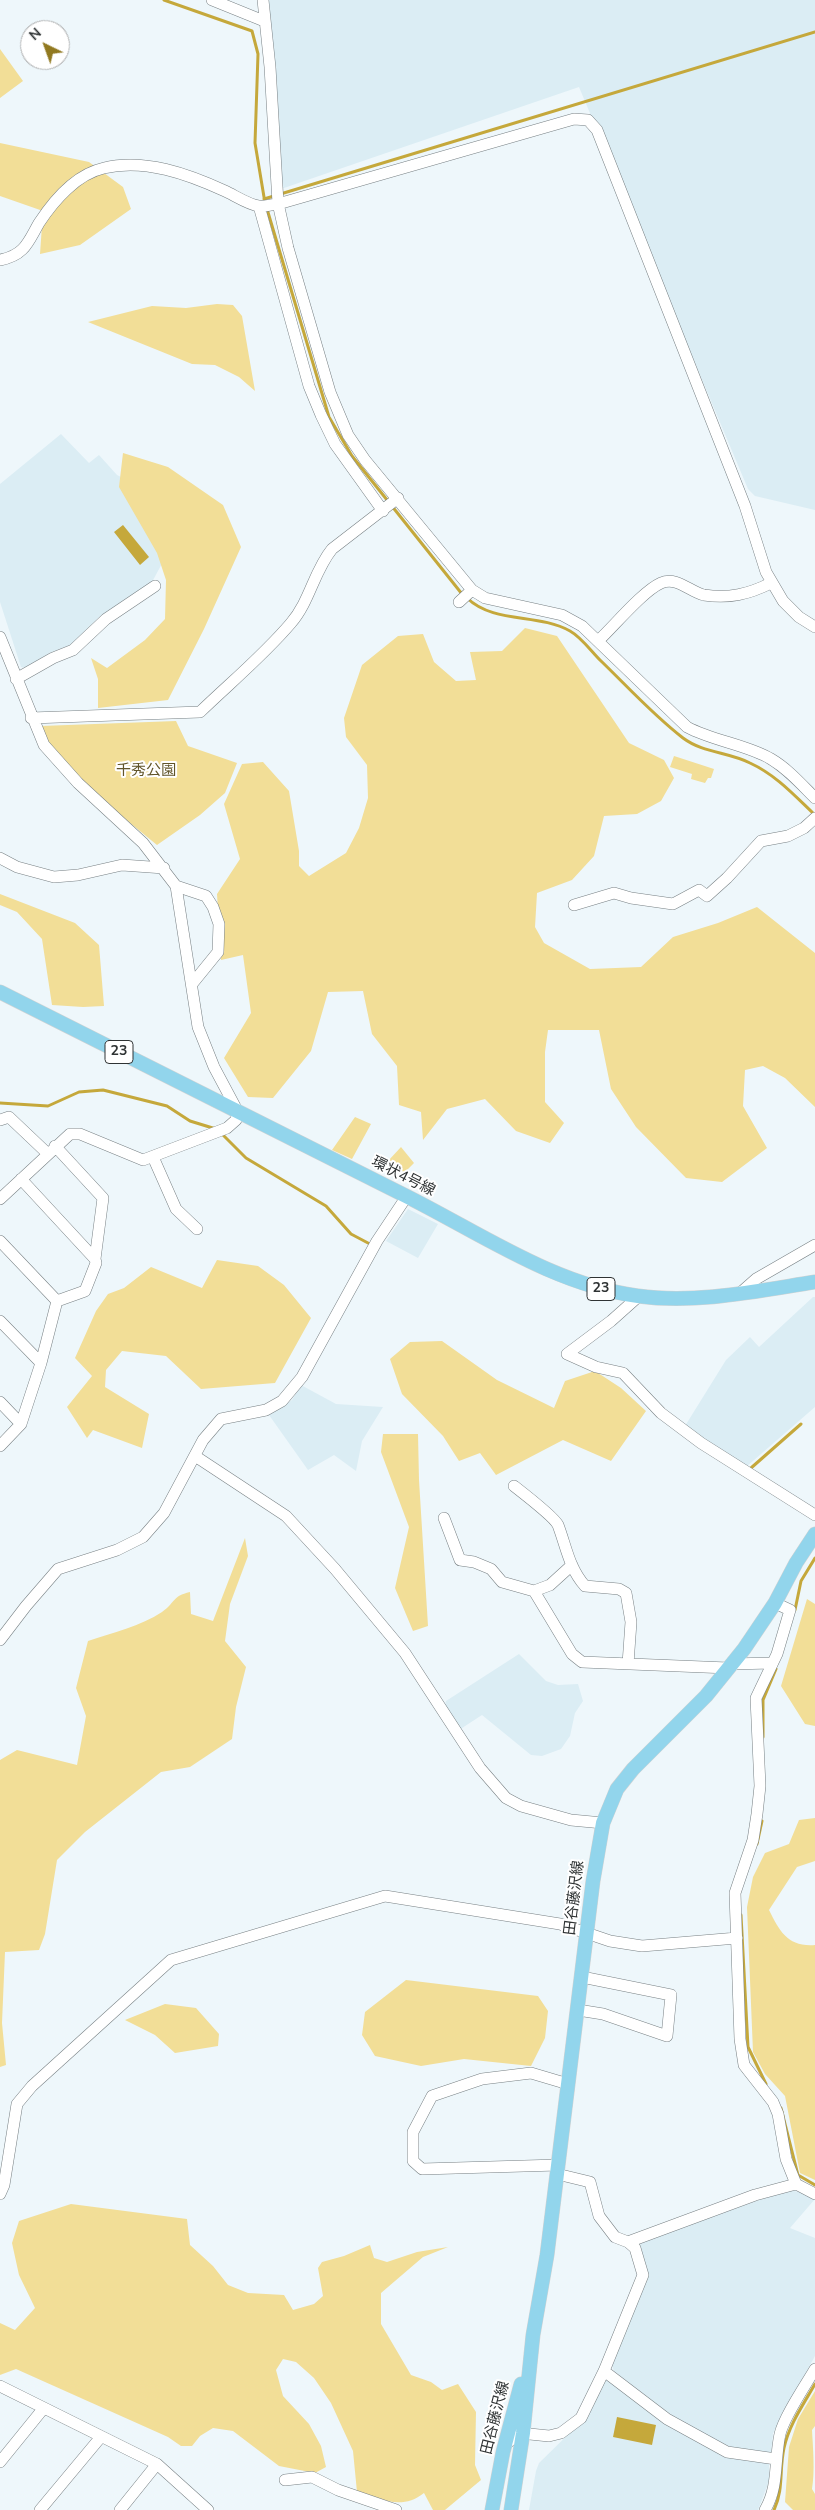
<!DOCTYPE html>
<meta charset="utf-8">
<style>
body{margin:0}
#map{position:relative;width:815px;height:2510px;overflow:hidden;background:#eef7fb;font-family:"Nunito Sans",sans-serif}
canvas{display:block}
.north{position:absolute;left:20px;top:20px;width:50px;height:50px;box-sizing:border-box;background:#fff;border:1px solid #acadae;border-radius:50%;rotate:318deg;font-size:14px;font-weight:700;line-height:20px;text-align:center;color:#2f3334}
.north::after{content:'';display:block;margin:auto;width:18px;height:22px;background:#917920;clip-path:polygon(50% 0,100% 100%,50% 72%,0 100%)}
</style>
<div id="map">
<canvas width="815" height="2510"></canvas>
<div class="north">N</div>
</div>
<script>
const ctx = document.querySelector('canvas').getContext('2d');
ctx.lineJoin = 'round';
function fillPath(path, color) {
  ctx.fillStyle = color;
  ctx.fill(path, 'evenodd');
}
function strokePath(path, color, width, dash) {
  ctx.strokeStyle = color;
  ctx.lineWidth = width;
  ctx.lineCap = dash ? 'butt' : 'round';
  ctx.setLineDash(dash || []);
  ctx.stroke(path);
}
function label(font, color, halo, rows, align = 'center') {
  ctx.font = font + ' "Nunito Sans","Noto Sans JP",sans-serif';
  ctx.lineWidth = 4;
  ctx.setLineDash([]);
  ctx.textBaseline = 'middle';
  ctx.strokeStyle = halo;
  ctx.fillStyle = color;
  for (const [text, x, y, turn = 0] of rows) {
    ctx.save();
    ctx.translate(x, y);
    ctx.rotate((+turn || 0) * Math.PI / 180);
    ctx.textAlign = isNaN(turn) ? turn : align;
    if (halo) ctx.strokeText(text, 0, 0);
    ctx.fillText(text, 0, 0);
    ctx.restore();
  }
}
const built = new Path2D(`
 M 269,0 L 815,0 L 815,510 L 755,496 L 748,489 L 579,87 L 281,189 Z
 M 61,434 L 89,463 L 99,455 L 117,475 L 133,483 L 165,558 L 152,582 L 99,617 L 70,645 L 49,653 L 27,668 L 21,667 L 0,602 L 0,484 Z
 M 408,1209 L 438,1224 L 418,1258 L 386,1241 Z
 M 813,1297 L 815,1297 L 815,1407 L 746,1467 L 685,1426 L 726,1360 L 750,1337 L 759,1347 Z
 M 301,1385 L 336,1404 L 383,1407 L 362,1441 L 356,1471 L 334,1455 L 308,1470 L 269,1415 L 292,1400 Z
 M 519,1654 L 546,1681 L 558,1685 L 578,1684 L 583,1701 L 575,1713 L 570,1736 L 561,1749 L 542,1756 L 531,1755 L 482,1715 L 459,1730 L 445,1706 L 446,1701 Z
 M 788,2190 L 804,2193 L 815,2199 L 790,2228 L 815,2238 L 815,2356 L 773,2433 L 771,2454 L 730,2449 L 685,2425 L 644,2395 L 614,2371 L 611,2363 L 642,2287 L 640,2242 Z
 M 606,2379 L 726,2457 L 769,2463 L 769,2481 L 758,2510 L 529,2510 L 536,2471 L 539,2463 L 586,2417 Z`);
const green = new Path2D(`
 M 0,49 L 23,81 L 0,98 Z
 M 0,143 L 89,162 L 123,187 L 131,209 L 80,245 L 40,254 L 43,211 L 0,196 Z
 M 217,304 L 233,305 L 242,316 L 255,391 L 239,377 L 215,365 L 192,364 L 88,322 L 152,306 L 186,308 Z
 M 123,453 L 168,467 L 223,505 L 241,547 L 204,629 L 168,700 L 98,708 L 98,679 L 91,658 L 107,668 L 145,640 L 165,619 L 166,580 L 157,553 L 119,487 Z
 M 525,628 L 557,636 L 629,743 L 664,760 L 674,778 L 661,801 L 637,814 L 604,816 L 594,856 L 572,880 L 537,893 L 535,927 L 544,943 L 590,969 L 641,967 L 673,937 L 718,923 L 757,907 L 815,953 L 815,1107 L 785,1078 L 763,1066 L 745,1070 L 743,1106 L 767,1148 L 722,1182 L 686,1178 L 636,1127 L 611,1089 L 599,1030 L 548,1030 L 545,1052 L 545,1102 L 564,1123 L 550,1143 L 516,1131 L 485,1099 L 447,1109 L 423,1140 L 421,1112 L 399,1105 L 397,1066 L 372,1034 L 363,991 L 328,992 L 311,1051 L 273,1098 L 248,1097 L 224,1058 L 251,1013 L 243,955 L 221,960 L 217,894 L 240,859 L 224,804 L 242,764 L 263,762 L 289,791 L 299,851 L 299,866 L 309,876 L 346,853 L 359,828 L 368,798 L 367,765 L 346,737 L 344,718 L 362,665 L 398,636 L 423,634 L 434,662 L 456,681 L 476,680 L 470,652 L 502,651 Z
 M 176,721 L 188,746 L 237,763 L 225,793 L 200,815 L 157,845 L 92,792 L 48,746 L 41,726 Z
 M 674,756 L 714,769 L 711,778 L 708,778 L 705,783 L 691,779 L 692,774 L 670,767 Z
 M 0,894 L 75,923 L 99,945 L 104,1006 L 83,1007 L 52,1005 L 42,939 L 17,912 L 0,905 Z
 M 355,1117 L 371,1124 L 352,1159 L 332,1150 Z
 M 401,1147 L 414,1163 L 404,1173 L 399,1167 L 388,1161 Z
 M 217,1260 L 258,1266 L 284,1285 L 311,1318 L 275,1383 L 201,1389 L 166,1356 L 122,1351 L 106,1370 L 105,1387 L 149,1414 L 142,1448 L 93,1430 L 87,1438 L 67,1407 L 92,1376 L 75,1358 L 96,1311 L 108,1294 L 124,1288 L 151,1267 L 202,1288 Z
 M 442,1341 L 497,1380 L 554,1408 L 565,1381 L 595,1371 L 621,1388 L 646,1411 L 611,1461 L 563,1440 L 496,1475 L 480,1453 L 459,1461 L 443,1436 L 402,1394 L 390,1359 L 410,1342 Z
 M 383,1434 L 418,1434 L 419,1480 L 428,1626 L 413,1631 L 395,1588 L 409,1527 L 381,1452 Z
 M 245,1538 L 248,1556 L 230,1604 L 225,1641 L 246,1667 L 236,1707 L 232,1739 L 190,1767 L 161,1772 L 85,1832 L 57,1860 L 45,1934 L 39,1950 L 5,1952 L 2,2023 L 6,2065 L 0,2067 L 0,1760 L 17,1750 L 77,1765 L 86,1716 L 76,1688 L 88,1641 C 112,1633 141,1626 162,1612 C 175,1603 172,1596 190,1592 L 191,1614 L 213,1621 Z
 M 807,1599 L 815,1604 L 815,1726 L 805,1724 L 781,1686 Z
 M 815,1818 L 815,1861 L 797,1867 L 769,1910 C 780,1932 788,1947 815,1945 L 815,2180 L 800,2173 L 785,2096 L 765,2074 L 753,2052 L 747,1907 L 753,1877 L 765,1853 L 789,1844 L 799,1820 Z
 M 406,1980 L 538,1996 L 548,2011 L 545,2038 L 531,2066 L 464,2059 L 421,2066 L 375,2056 L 362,2035 L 365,2012 Z
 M 165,2004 L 196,2008 L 219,2034 L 218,2046 L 175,2053 L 155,2035 L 125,2020 Z
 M 71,2204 L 187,2219 L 190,2245 L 213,2266 L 228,2285 L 248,2293 L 284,2295 L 293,2310 L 314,2304 L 323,2296 L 318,2268 L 322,2262 L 344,2256 L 370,2245 L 374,2258 L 387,2262 L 417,2252 L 448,2247 L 423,2257 L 381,2293 L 381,2324 L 411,2375 L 431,2382 L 442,2390 L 458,2384 L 476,2412 L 475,2465 L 481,2480 L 445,2510 L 433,2510 L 424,2493 C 403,2510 382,2500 357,2492 L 353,2451 L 331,2403 L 314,2378 L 296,2362 L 283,2359 L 276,2370 L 283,2396 L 309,2424 L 321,2446 L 326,2467 L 315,2473 L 279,2466 L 233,2431 L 213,2428 L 200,2436 L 192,2446 L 181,2446 L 168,2437 L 16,2369 L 0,2375 L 0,2323 L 15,2330 L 35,2308 L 19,2275 L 12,2243 L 19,2221 Z
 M 815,2391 L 815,2426 L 812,2430 C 813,2448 815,2472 812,2489 L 815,2494 L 815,2510 L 793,2510 L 785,2502 L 789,2447 L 798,2419 Z`);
const water = new Path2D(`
 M 123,525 L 149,557 L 140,565 L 114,532 Z
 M 617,2417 L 656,2425 L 652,2445 L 613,2437 Z`);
const stream = new Path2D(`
 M 164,0 L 252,31 L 258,54 L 255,143 L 265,203
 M 264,199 L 815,32
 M 267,209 L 329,417 L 352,456 L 462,594
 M 467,598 C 494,624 538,613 570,631 C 581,637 591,651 600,660 C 627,686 653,715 683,738 C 703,753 728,752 750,763 C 776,775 794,795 815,815
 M 0,1103 L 48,1106 L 79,1092 L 103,1090 L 167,1106 L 190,1121 L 216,1129
 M 221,1133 L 246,1158 L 326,1206 L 351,1234 L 368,1243
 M 751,1468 L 801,1424
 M 795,1610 L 801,1581 L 815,1558
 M 763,1737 L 763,1700 L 776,1669
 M 757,1844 L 762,1821
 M 741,1915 L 748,2047 L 766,2084
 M 781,2108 L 798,2175 L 815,2185
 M 774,2510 C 784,2488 779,2471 784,2448 C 789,2425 803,2405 815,2384`);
const minor = new Path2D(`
 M 212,0 L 264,21
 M 263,0 L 270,67 L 278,203 L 288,248 L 330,392 L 348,435 L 365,460 L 472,590 L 485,598 L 562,615 L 582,626 L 687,727 C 713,741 748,745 771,759 C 788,769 801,784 815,798
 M 259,206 L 309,386 L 321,415 L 335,444 L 383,511
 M 0,260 C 25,255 28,242 39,223 C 54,200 77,174 104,168 C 144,158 188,174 225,191 C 234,195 249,205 259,206 C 267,207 278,203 285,202 L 574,119 L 588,120 L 597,130 L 745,506 L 766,572 L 783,601 L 799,617 L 815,627
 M 459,602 L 472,590
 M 0,637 L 44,745 L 78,783 L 143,843 L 176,886 L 198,1027 L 214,1067 L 238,1112 L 236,1120 L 227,1128 L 143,1160 L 80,1134 L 70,1134 L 0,1199
 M 599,640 C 614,626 643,591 661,583 C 677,576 690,592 704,595 C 729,599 749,594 771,583
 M 16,679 L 53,658 L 73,650 L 106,619 L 155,586
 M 31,718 L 200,712 C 230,683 264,655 291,623 C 310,601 314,571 332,549 L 398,498
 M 0,858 L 17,867 L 54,877 L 78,875 L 122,865 L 164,868
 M 176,886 L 206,896 L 213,907 L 219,924 L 218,952 L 192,984
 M 574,905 L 614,893 L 631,898 L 673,904 L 699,890 L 707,896 L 727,878 L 761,841 L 788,836 L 804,828 L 815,818
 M 0,1120 L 9,1117 L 47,1153
 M 55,1146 L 103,1198 L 95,1259
 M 153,1157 L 176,1209 L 197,1229
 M 0,1241 L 57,1301
 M 739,1294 L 756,1279 L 815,1245
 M 0,1321 L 41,1363
 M 567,1354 L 596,1367 L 623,1373 L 661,1413 L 701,1443 L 815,1515
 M 567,1354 L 611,1321 L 639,1296
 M 0,1402 L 21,1424
 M 0,1446 L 21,1424 L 41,1363 L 57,1301 L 85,1291 L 96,1263 L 95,1259 L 21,1179
 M 195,1456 L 286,1516 L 335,1569 L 405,1653 L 480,1768 L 506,1798 L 521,1806 L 571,1820 L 603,1823
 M 514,1486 C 523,1493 554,1517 558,1525 C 566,1546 569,1568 585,1586 L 619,1589 L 626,1593 L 631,1622 L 628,1664
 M 444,1518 L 460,1560 L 474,1562 L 491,1569 L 502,1582 L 534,1591 L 572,1654 L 582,1662 L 728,1668
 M 534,1591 L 550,1585 L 572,1565
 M 775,1603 L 790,1610 L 777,1654 L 756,1698 L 760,1786 L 757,1814 L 753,1840 L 735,1893 L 740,2039 L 744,2065 L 773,2102 L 778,2114 L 786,2159 L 796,2184 L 815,2194
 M 0,1640 L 26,1606 L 58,1569 L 117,1550 L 143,1537 L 164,1513 L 203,1440 L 221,1419 L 266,1410 L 282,1401 L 302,1377 L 377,1241 L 407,1196
 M 732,1664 L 771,1663
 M 578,2010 L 603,2014 L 667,2036 L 671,1995 L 582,1977
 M 558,2165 L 422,2169 L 413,2161 L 413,2132 L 432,2096 L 482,2079 L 531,2073 L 568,2084
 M 0,2194 L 4,2185 L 17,2104 L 32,2086 L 171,1960 L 385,1896 L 560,1924 L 610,1941 L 642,1946 L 737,1938
 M 628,2242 L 755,2195 L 796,2184
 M 604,2371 L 667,2419 L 727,2452 L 776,2459
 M 0,2386 L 157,2464 L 208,2510
 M 506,2444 L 520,2433 L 549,2436 L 561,2433 L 581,2418 L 604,2371 L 643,2275 L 635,2248 L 628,2242 L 615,2237 L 599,2216 L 590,2182 L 557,2174
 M 0,2462 L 43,2409
 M 285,2480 L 312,2477 L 338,2490 L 396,2510
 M 40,2510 L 100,2438
 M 120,2510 L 157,2464
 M 765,2510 C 779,2486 774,2461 780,2434 C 784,2417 805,2386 815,2369`);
const major = new Path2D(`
 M 0,992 C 135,1060 271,1127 406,1196 C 480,1233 554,1285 638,1296 C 696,1304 757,1291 815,1282
 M 492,2510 L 503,2452 L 521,2384
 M 511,2510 L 523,2433 L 533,2335 L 547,2255 L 593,1881 L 603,1823 L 617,1789 L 633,1769 L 706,1696 L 744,1649 L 775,1603 L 796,1563 L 815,1534`);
const shields = [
 [119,1052,28],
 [601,1289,28]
];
const shieldNames = [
 ["23",119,1052],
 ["23",601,1289]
];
const parkNames = [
 ["千秀公園",146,771]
];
const streetNames = [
 ["環状4号線",403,1177,27],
 ["田谷藤沢線",575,1898,-83],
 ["田谷藤沢線",496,2418,-76]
];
fillPath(built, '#dbedf4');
fillPath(green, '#f2de97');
fillPath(water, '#c5a83b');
strokePath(stream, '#c5a83b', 3);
strokePath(minor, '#788084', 12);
strokePath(major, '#d1d2d2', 15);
strokePath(minor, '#fff', 11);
strokePath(major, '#92d5ec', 14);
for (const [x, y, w] of shields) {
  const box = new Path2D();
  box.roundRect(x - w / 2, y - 11.5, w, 23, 4);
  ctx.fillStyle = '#fff';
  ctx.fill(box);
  strokePath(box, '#2f3334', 1);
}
label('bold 14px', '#2f3334', null, shieldNames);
label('15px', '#61552a', '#fff', parkNames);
label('15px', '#2f3334', '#fff', streetNames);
</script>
